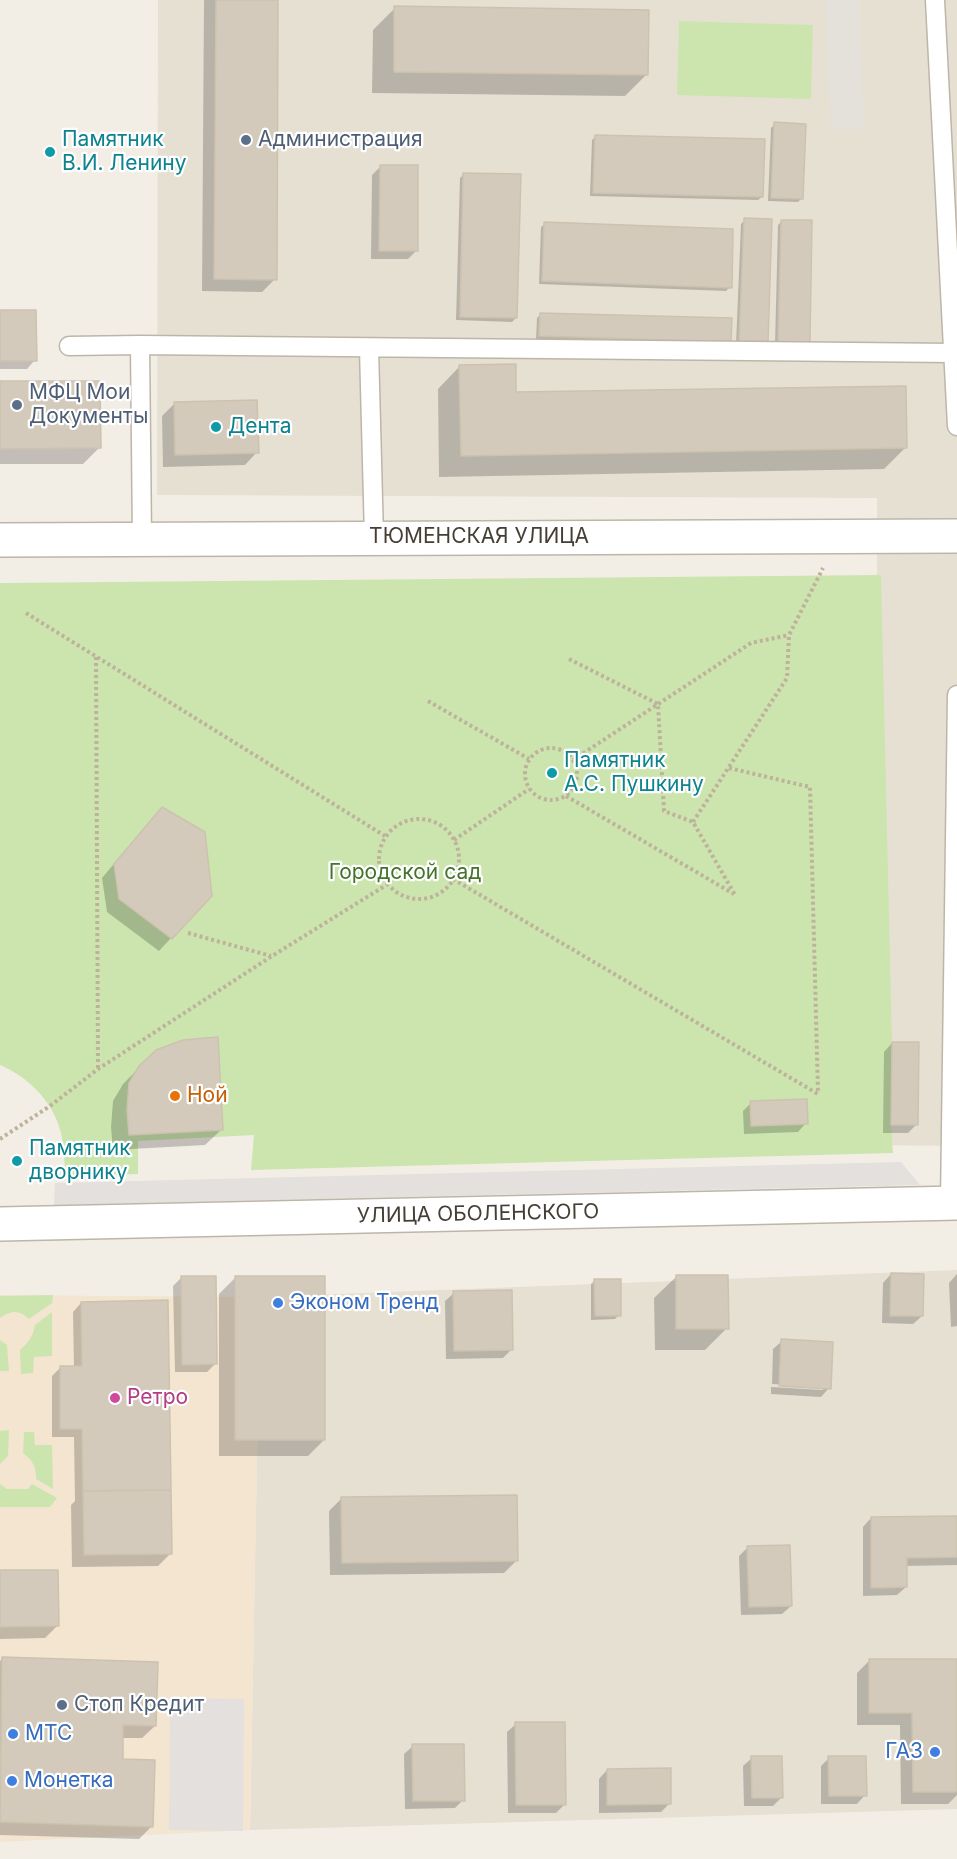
<!DOCTYPE html>
<meta charset="utf-8">
<style>
body{margin:0}
canvas{display:block;background:#f2eee5}
</style>
<canvas width="957" height="1859"></canvas>
<script>
const ctx = document.querySelector('canvas').getContext('2d');
ctx.lineJoin = 'round';
function fillPath(path, color) {
  ctx.fillStyle = color;
  ctx.fill(path, 'evenodd');
}
function strokePath(path, color, width, dash) {
  ctx.strokeStyle = color;
  ctx.lineWidth = width;
  ctx.lineCap = dash ? 'butt' : 'round';
  ctx.setLineDash(dash || []);
  ctx.stroke(path);
}
function label(font, color, halo, rows, align = 'center') {
  ctx.font = font + ' Inter,sans-serif';
  ctx.lineWidth = 4.5;
  ctx.setLineDash([]);
  ctx.textBaseline = 'middle';
  ctx.strokeStyle = halo;
  ctx.fillStyle = color;
  for (const [text, x, y, turn = 0] of rows) {
    ctx.save();
    ctx.translate(x, y);
    ctx.rotate((+turn || 0) * Math.PI / 180);
    ctx.textAlign = isNaN(turn) ? turn : align;
    if (halo) ctx.strokeText(text, 0, 0);
    ctx.fillText(text, 0, 0);
    ctx.restore();
  }
}
const residential = new Path2D(`
 M 158,0 L 957,0 L 957,1146 L 876,1145 L 877,498 L 157,495 Z
 M 957,1270 L 957,1809 L 250,1830 L 260,1297 Z`);
const commercial = new Path2D(`
 M 0,1295 L 260,1297 L 250,1830 L 0,1842 Z`);
const industrial = new Path2D(`
 M 826,0 L 859,0 L 864,129 L 831,130 Z`);
const green = new Path2D(`
 M 679,21 L 813,25 L 811,99 L 677,95 Z
 M 881,575 L 892,1042 L 891,1125 L 893,1153 L 251,1170 L 254,1135 L 138,1141 L 138,1174 L 66,1176 C 64,1162 64,1147 61,1133 C 54,1103 29,1077 0,1065 L 0,583 Z
 M 53,1295 L 52,1303 L 29,1319 C 19,1310 12,1310 0,1318 L 0,1296 Z
 M 52,1312 L 52,1356 L 34,1357 L 33,1373 L 21,1374 L 20,1350 C 29,1342 33,1336 35,1325 Z
 M 0,1340 L 7,1345 L 9,1371 L 0,1371 Z
 M 9,1430 L 8,1456 L 0,1464 L 0,1431 Z
 M 24,1432 L 34,1432 L 35,1445 L 52,1445 L 53,1489 L 36,1479 C 36,1466 33,1461 23,1453 Z
 M 0,1484 L 7,1489 L 28,1489 L 32,1484 L 57,1498 L 50,1507 L 0,1507 Z`);
const parking = new Path2D(`
 M 901,1162 L 920,1185 L 54,1205 L 55,1183 Z
 M 170,1698 L 244,1699 L 243,1831 L 169,1830 Z`);
const shadow = new Path2D(`
 M 204,0 L 277,0 L 275,279 L 262,292 L 202,291 Z
 M 395,8 L 647,74 L 625,96 L 372,93 L 373,30 Z
 M 775,124 L 802,198 L 798,202 L 768,201 L 771,128 Z
 M 596,136 L 762,197 L 758,200 L 590,196 L 592,140 Z
 M 381,166 L 416,251 L 408,259 L 371,259 L 372,175 Z
 M 464,174 L 516,318 L 512,322 L 456,320 L 460,178 Z
 M 745,220 L 766,342 L 762,346 L 736,345 L 741,224 Z
 M 782,221 L 808,342 L 804,345 L 775,345 L 778,225 Z
 M 545,224 L 730,287 L 726,291 L 539,284 L 541,227 Z
 M 0,311 L 35,360 L 27,369 L 0,369 Z
 M 541,314 L 730,319 L 726,345 L 536,340 L 537,318 Z
 M 459,367 L 515,394 L 906,447 L 884,469 L 439,477 L 438,389 Z
 M 0,383 L 99,448 L 83,464 L 0,464 Z
 M 175,403 L 257,452 L 245,465 L 163,467 L 162,416 Z
 M 150,821 L 171,938 L 159,951 L 107,912 L 102,878 Z
 M 892,1043 L 916,1125 L 908,1133 L 883,1133 L 884,1052 Z
 M 140,1067 L 222,1129 L 205,1145 L 113,1150 L 111,1127 L 113,1101 L 123,1084 Z
 M 751,1103 L 806,1123 L 798,1132 L 744,1134 L 743,1111 Z
 M 891,1274 L 922,1316 L 913,1324 L 882,1323 L 883,1283 Z
 M 957,1274 L 957,1326 L 951,1327 L 949,1283 Z
 M 676,1277 L 727,1328 L 705,1350 L 655,1350 L 654,1298 Z
 M 181,1278 L 216,1363 L 207,1372 L 175,1372 L 173,1286 Z
 M 235,1278 L 324,1440 L 308,1456 L 219,1456 L 219,1294 Z
 M 595,1280 L 619,1315 L 615,1319 L 591,1320 L 591,1284 Z
 M 454,1293 L 511,1350 L 503,1358 L 446,1359 L 445,1301 Z
 M 81,1303 L 170,1554 L 158,1566 L 72,1567 L 71,1505 L 75,1501 L 74,1437 L 52,1437 L 52,1376 L 60,1368 L 74,1368 L 73,1312 Z
 M 782,1341 L 829,1388 L 821,1397 L 771,1394 L 771,1387 L 823,1390 L 823,1387 L 772,1384 L 773,1349 Z
 M 342,1498 L 516,1561 L 504,1573 L 330,1575 L 329,1511 Z
 M 957,1517 L 957,1565 L 905,1566 L 906,1587 L 897,1595 L 863,1596 L 863,1527 L 871,1518 Z
 M 748,1547 L 791,1606 L 782,1614 L 741,1615 L 739,1556 Z
 M 0,1572 L 58,1625 L 45,1638 L 0,1639 Z
 M 2,1659 L 155,1726 L 142,1738 L 122,1738 L 121,1761 L 152,1826 L 139,1839 L 0,1835 L 0,1661 Z
 M 869,1661 L 957,1694 L 957,1795 L 948,1804 L 901,1804 L 900,1725 L 857,1725 L 857,1673 Z
 M 516,1724 L 564,1805 L 556,1813 L 508,1813 L 507,1732 Z
 M 413,1746 L 463,1800 L 455,1808 L 405,1809 L 404,1754 Z
 M 752,1758 L 781,1798 L 773,1806 L 744,1806 L 743,1766 Z
 M 829,1758 L 865,1795 L 857,1804 L 821,1804 L 821,1766 Z
 M 607,1770 L 669,1804 L 661,1812 L 599,1813 L 599,1779 Z`);
const building = new Path2D(`
 M 216,0 L 278,0 L 277,280 L 214,279 Z
 M 394,6 L 649,10 L 648,75 L 394,72 Z
 M 774,122 L 806,124 L 803,199 L 771,198 Z
 M 595,135 L 765,139 L 763,197 L 593,193 Z
 M 380,165 L 418,165 L 418,251 L 379,251 Z
 M 463,173 L 521,174 L 517,318 L 460,317 Z
 M 744,218 L 772,219 L 768,342 L 739,342 Z
 M 781,220 L 812,220 L 810,342 L 778,342 Z
 M 544,222 L 733,229 L 732,288 L 542,281 Z
 M 0,310 L 36,310 L 37,361 L 0,361 Z
 M 540,313 L 732,318 L 731,342 L 539,336 Z
 M 516,364 L 516,392 L 906,386 L 907,448 L 461,456 L 459,365 Z
 M 0,381 L 100,381 L 101,448 L 0,449 Z
 M 257,400 L 259,453 L 175,455 L 174,402 Z
 M 162,807 L 205,832 L 212,896 L 172,939 L 119,899 L 114,864 Z
 M 218,1037 L 223,1130 L 129,1135 L 127,1110 L 129,1083 L 139,1066 L 156,1050 L 183,1040 Z
 M 892,1042 L 919,1042 L 918,1125 L 891,1125 Z
 M 807,1099 L 808,1124 L 751,1126 L 750,1101 Z
 M 891,1273 L 924,1274 L 923,1316 L 890,1316 Z
 M 676,1275 L 728,1275 L 729,1329 L 676,1329 Z
 M 181,1276 L 216,1276 L 217,1364 L 182,1365 Z
 M 235,1276 L 325,1276 L 325,1440 L 235,1440 Z
 M 594,1279 L 621,1279 L 621,1316 L 595,1316 Z
 M 512,1290 L 513,1350 L 454,1351 L 453,1291 Z
 M 168,1300 L 171,1490 L 83,1491 L 82,1429 L 60,1429 L 60,1366 L 82,1366 L 81,1302 Z
 M 781,1339 L 833,1342 L 831,1389 L 779,1386 Z
 M 171,1490 L 172,1554 L 84,1555 L 83,1491 Z
 M 517,1495 L 518,1561 L 342,1563 L 341,1497 Z
 M 957,1516 L 957,1557 L 907,1558 L 907,1587 L 871,1588 L 871,1517 Z
 M 790,1545 L 792,1606 L 749,1607 L 747,1546 Z
 M 0,1570 L 58,1570 L 59,1626 L 0,1627 Z
 M 2,1657 L 158,1662 L 156,1726 L 123,1725 L 123,1759 L 155,1760 L 153,1827 L 0,1822 Z
 M 869,1659 L 957,1659 L 957,1792 L 913,1792 L 912,1713 L 869,1713 Z
 M 515,1722 L 565,1722 L 566,1805 L 516,1805 Z
 M 412,1744 L 464,1744 L 465,1801 L 413,1801 Z
 M 751,1756 L 782,1756 L 783,1798 L 752,1798 Z
 M 828,1756 L 866,1756 L 867,1796 L 829,1796 Z
 M 671,1768 L 671,1804 L 607,1805 L 607,1769 Z`);
const path = new Path2D(`
 M 26,613 L 385,836
 M 96,657 L 98,1069
 M 569,659 L 658,704 L 664,811 L 693,822 L 735,895
 M 428,701 L 529,759
 M525 774a26 26 0 1 1 52 0a26 26 0 1 1-52 0Z
 M 573,760 L 751,643 L 789,635
 M 729,768 L 810,787 L 818,1093
 M 566,796 L 734,894
 M379 859a40 40 0 1 1 80 0a40 40 0 1 1-80 0Z
 M 693,822 L 787,678 L 789,635 L 823,568
 M 454,840 L 529,789
 M 453,879 L 818,1094
 M 188,933 L 271,956
 M 0,1139 L 50,1106 L 98,1069 L 272,956 L 388,884`);
const service = new Path2D(`
 M 935,0 L 957,426
 M 140,345 L 953,353
 M 69,346 L 140,345 L 142,539
 M 369,348 L 374,538
 M 950,1203 L 957,695`);
const minor = new Path2D(`
 M 0,540 L 957,536
 M 0,1224 L 957,1203`);
const markers = [
 [246,140,6,"#5c6f8a"],
 [50,152,6,"#0f9aa8"],
 [17,405,6,"#5c6f8a"],
 [216,427,6,"#0f9aa8"],
 [552,773,6,"#0f9aa8"],
 [175,1096,6,"#e8710a"],
 [17,1161,6,"#0f9aa8"],
 [278,1303,6,"#3f7fe0"],
 [115,1398,6,"#d1479c"],
 [62,1705,6,"#5c6f8a"],
 [13,1734,6,"#3f7fe0"],
 [935,1752,6,"#3f7fe0"],
 [12,1781,6,"#3f7fe0"]
];
const cultureNames = [
 ["Памятник",62,140],
 ["В.И. Ленину",62,164],
 ["Дента",228,427],
 ["Памятник",564,761],
 ["А.С. Пушкину",564,785],
 ["Памятник",29,1149],
 ["дворнику",29,1173]
];
const serviceNames = [
 ["Администрация",258,140],
 ["МФЦ Мои",29,393],
 ["Документы",29,417],
 ["Стоп Кредит",74,1705]
];
const streetNames = [
 ["ТЮМЕНСКАЯ УЛИЦА",479,537],
 ["УЛИЦА ОБОЛЕНСКОГО",478,1214,-1]
];
const parkNames = [
 ["Городской сад",405,873]
];
const foodNames = [
 ["Ной",187,1096]
];
const shopNames = [
 ["Эконом Тренд",290,1303],
 ["МТС",25,1734],
 ["ГАЗ",923,1752,"right"],
 ["Монетка",24,1781]
];
const hotelNames = [
 ["Ретро",127,1398]
];
fillPath(residential, '#e6e0d3');
fillPath(commercial, '#f3e5d0');
fillPath(industrial, '#e4e0da');
fillPath(green, '#cce5af');
fillPath(parking, '#e3e0dd');
fillPath(shadow, '#0003');
fillPath(building, '#d3cabb');
strokePath(building, '#cdc2ae', 1.5);
strokePath(service, '#bdb6a8', 21);
strokePath(minor, '#bdb6a8', 36);
strokePath(path, '#beb29a', 4, [3, 3]);
strokePath(service, '#fff', 18);
strokePath(minor, '#fff', 33);
for (const [x, y, r, color] of markers) {
  const dot = new Path2D();
  dot.arc(x, y, r, 0, 2 * Math.PI);
  ctx.fillStyle = color;
  ctx.fill(dot);
  strokePath(dot, '#fff', 2);
}
label('21px', '#0d838f', '#fff', cultureNames, 'left');
label('21px', '#4e5e75', '#fff', serviceNames, 'left');
label('21px', '#443e35', '#fff', streetNames);
label('21px', '#45732b', '#fff', parkNames);
label('21px', '#c56008', '#fff', foodNames, 'left');
label('21px', '#366cbe', '#fff', shopNames, 'left');
label('21px', '#b23c85', '#fff', hotelNames, 'left');
</script>
